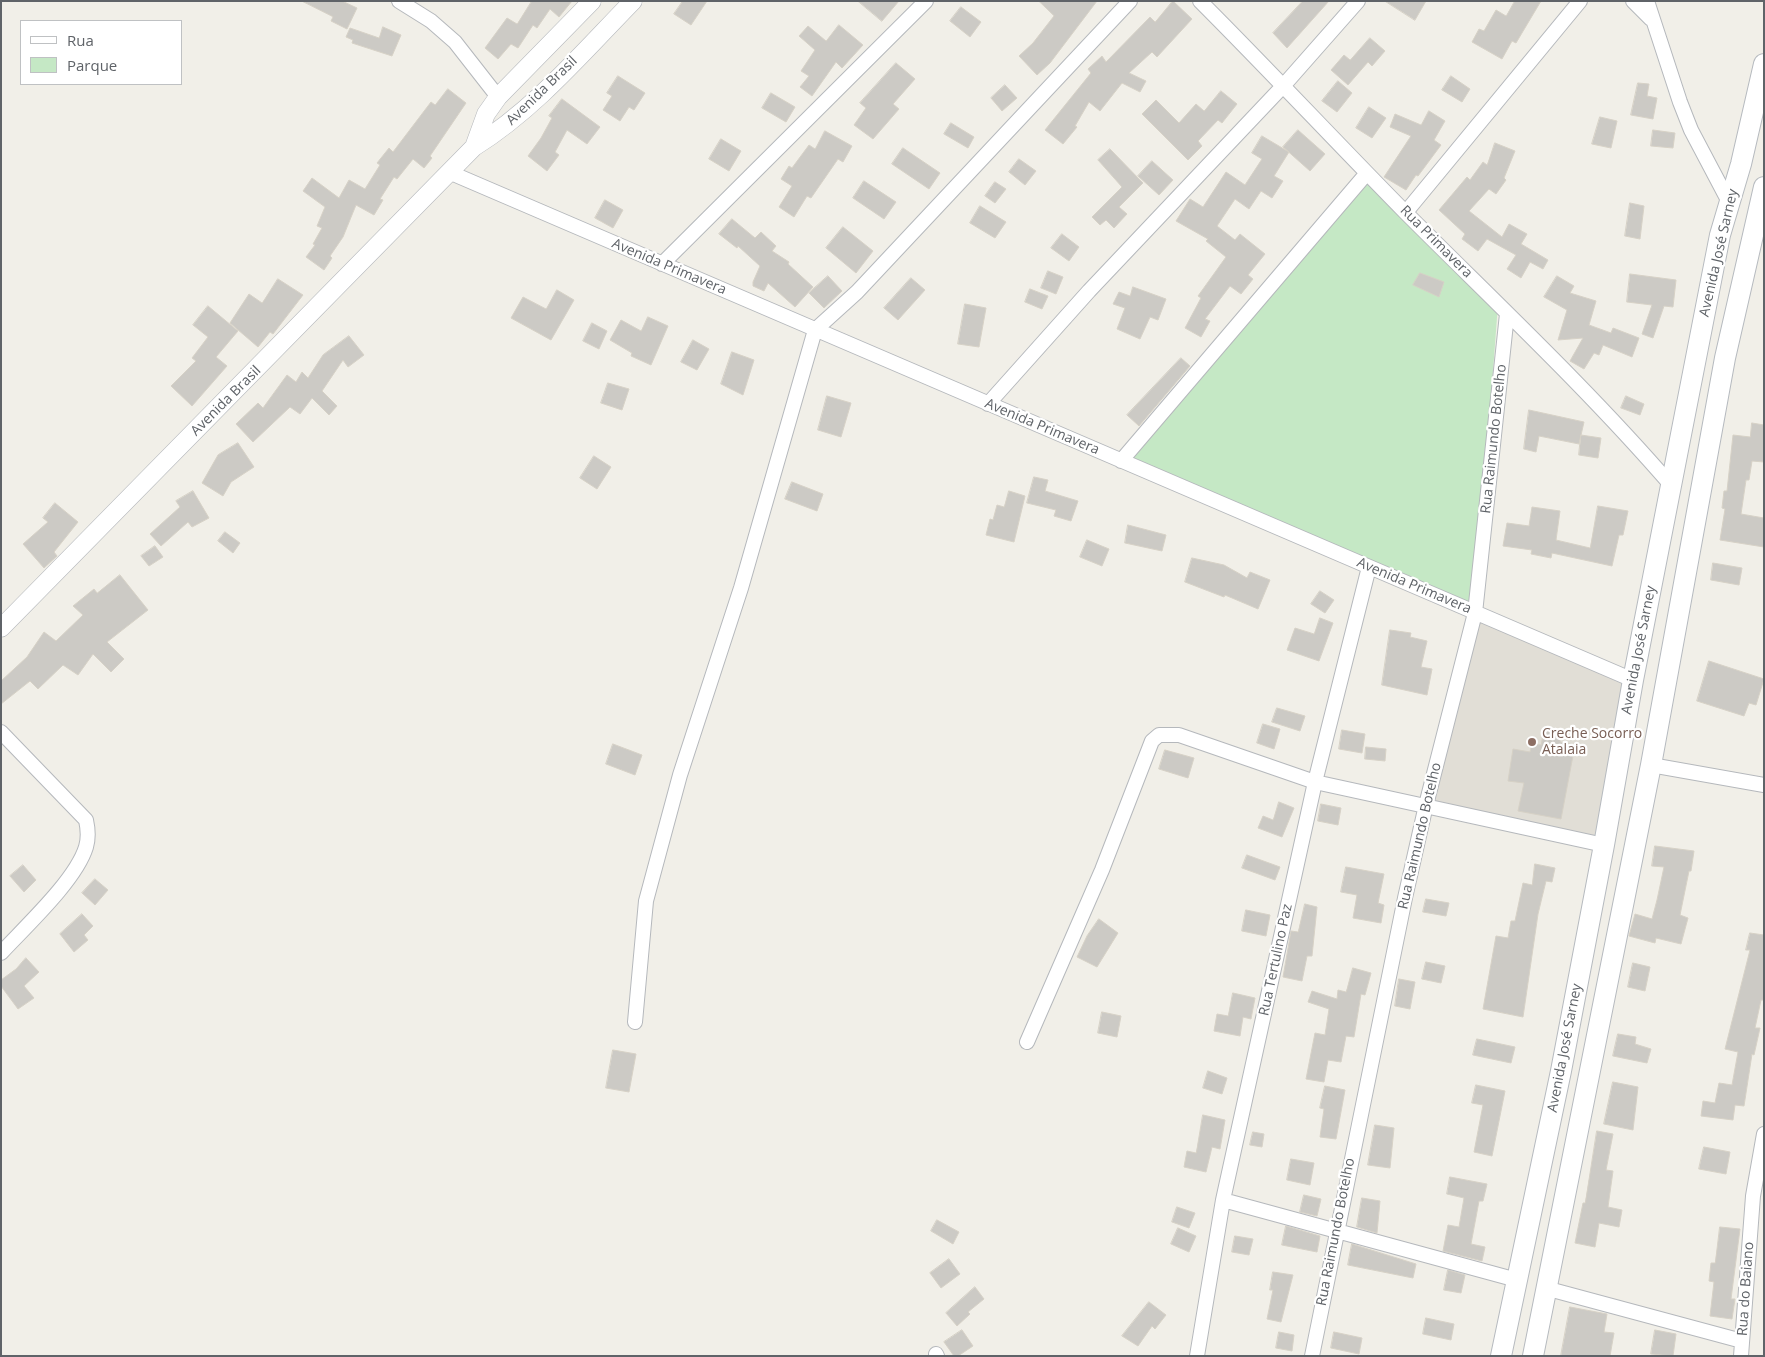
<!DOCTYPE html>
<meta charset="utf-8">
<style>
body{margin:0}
#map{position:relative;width:1765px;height:1357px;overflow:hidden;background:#f1efe8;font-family:"Open Sans",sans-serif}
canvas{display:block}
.frame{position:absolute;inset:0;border:2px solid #5f6368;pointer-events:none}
.legend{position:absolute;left:20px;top:20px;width:162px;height:65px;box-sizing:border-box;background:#fff;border:1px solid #bfc1c3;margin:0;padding:6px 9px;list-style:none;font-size:15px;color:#5f6368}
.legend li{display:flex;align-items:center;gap:10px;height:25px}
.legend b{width:25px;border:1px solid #bfc1c3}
</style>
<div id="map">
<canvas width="1765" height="1357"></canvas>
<div class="frame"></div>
<ul class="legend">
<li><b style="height:6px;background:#fff"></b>Rua</li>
<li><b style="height:14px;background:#c5e8c5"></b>Parque</li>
</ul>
</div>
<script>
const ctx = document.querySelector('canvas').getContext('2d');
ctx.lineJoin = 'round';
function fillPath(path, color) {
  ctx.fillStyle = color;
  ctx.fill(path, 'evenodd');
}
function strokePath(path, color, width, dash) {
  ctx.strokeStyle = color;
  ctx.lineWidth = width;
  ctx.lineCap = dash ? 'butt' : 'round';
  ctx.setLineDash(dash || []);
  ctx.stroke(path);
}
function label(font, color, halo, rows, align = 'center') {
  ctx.font = font + ' "Open Sans",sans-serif';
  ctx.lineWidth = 4.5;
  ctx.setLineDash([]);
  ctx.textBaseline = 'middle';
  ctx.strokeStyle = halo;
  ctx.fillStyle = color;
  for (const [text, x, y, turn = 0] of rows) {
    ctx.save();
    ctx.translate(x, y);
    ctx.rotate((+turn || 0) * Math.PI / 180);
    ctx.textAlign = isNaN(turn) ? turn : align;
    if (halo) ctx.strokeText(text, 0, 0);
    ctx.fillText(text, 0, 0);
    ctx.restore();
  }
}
const education = new Path2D(`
 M 1475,613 L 1633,680 L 1604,845 L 1426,805 Z`);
const green = new Path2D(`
 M 1367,173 L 1498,304 L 1475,613 L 1121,461 Z`);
const building = new Path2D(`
 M 302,1 L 342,1 L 357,8 L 347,29 L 331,21 L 333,17 Z
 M 532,1 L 572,1 L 559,17 L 550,9 L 537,28 L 533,25 L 518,48 L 511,44 L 498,59 L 485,48 L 507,18 L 517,24 Z
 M 683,1 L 707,1 L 691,25 L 674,14 Z
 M 858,1 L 899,1 L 882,21 Z
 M 1039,1 L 1097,1 L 1050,63 L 1037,75 L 1019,56 L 1033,43 L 1054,16 Z
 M 1173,1 L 1192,19 L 1157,57 L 1152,52 L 1129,73 L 1146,81 L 1140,92 L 1122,83 L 1100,111 L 1089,102 L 1075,126 L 1077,127 L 1063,144 L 1045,130 L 1091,73 L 1088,69 L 1102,56 L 1106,62 L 1150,17 L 1155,22 Z
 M 1303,1 L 1329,1 L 1287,48 L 1273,33 Z
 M 1385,1 L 1426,1 L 1415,20 Z
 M 1515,1 L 1541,1 L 1516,43 L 1512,41 L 1502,59 L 1472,42 L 1479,29 L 1484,31 L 1496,10 L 1506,16 Z
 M 961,7 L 981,22 L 970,37 L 950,21 Z
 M 839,25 L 863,45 L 842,68 L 836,62 L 812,96 L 800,87 L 809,76 L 801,71 L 815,50 L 799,36 L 808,26 L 826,41 Z
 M 383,27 L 401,35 L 392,56 L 352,43 L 353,40 L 346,37 L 350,28 L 379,38 Z
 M 1370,38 L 1385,51 L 1372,66 L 1368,62 L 1348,85 L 1331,70 L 1344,55 L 1350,60 Z
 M 896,63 L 915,79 L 893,104 L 899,109 L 873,139 L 854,125 L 866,108 L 860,103 Z
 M 618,76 L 645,93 L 634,110 L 629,107 L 620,121 L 603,110 L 612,96 L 607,93 Z
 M 1451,76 L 1470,89 L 1462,102 L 1442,90 Z
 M 1338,81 L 1352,93 L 1337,112 L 1322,101 Z
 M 1638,83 L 1649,84 L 1647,96 L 1657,98 L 1653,119 L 1631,115 Z
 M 1005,85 L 1017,98 L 1002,111 L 991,98 Z
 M 448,89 L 466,103 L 430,156 L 432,158 L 424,168 L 413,159 L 397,179 L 394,177 L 380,199 L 383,200 L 374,215 L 356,205 L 343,237 L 330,256 L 332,258 L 324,270 L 306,257 L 315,245 L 313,244 L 322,228 L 317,226 L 325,207 L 303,191 L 312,178 L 339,198 L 349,180 L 365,189 L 380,165 L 377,163 L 389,148 L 393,152 L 431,102 L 435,105 Z
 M 1221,91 L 1237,104 L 1222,123 L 1218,120 L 1198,141 L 1202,146 L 1188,160 L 1142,114 L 1156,100 L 1179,123 L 1196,104 L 1204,111 Z
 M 771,93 L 795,107 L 786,122 L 762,108 Z
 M 562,99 L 600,127 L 587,144 L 567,130 L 555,152 L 559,155 L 547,171 L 528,156 L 541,138 L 552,118 L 549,116 Z
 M 1369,107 L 1386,118 L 1372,138 L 1356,128 Z
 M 1429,111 L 1445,121 L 1434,140 L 1441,145 L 1418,176 L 1416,175 L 1406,190 L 1384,177 L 1411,136 L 1390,127 L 1395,114 L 1421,125 Z
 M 1600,117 L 1617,121 L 1611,148 L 1592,144 Z
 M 951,123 L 974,137 L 968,148 L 944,134 Z
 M 1298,130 L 1325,154 L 1310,171 L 1283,147 Z
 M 1653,130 L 1675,133 L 1673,148 L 1651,146 Z
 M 825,131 L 852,146 L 843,162 L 838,159 L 811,198 L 807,196 L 794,217 L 779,207 L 792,186 L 781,179 L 789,166 L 792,168 L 809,145 L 815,149 Z
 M 1262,136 L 1289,152 L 1274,176 L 1283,181 L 1272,198 L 1261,191 L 1249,209 L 1235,199 L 1217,226 L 1235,240 L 1240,234 L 1265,254 L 1248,275 L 1253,279 L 1241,294 L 1230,286 L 1205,319 L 1210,321 L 1201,337 L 1185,328 L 1201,298 L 1198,296 L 1226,257 L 1206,241 L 1208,239 L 1176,221 L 1190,199 L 1203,207 L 1226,172 L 1245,185 L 1262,159 L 1252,153 Z
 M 721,139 L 741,151 L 729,171 L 709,159 Z
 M 1495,143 L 1515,151 L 1504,178 L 1506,180 L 1496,194 L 1489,189 L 1469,211 L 1502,237 L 1509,224 L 1527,234 L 1521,244 L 1548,260 L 1543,269 L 1530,262 L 1521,278 L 1507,269 L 1516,255 L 1487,239 L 1478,251 L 1462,239 L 1465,234 L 1439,210 L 1467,177 L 1470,180 L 1483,162 L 1487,165 Z
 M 903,148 L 940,173 L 929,189 L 892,164 Z
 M 1110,149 L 1143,183 L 1119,207 L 1127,214 L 1114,228 L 1106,220 L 1100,225 L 1092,217 L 1122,187 L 1098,160 Z
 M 1019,159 L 1036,171 L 1025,185 L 1009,172 Z
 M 1152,161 L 1173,180 L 1159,195 L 1138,176 Z
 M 864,181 L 896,202 L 884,219 L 853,198 Z
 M 995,182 L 1006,189 L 995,203 L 985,196 Z
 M 605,200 L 623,210 L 613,228 L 595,218 Z
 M 1630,203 L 1644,206 L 1640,239 L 1625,236 Z
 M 980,206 L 1006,222 L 995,238 L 970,223 Z
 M 732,219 L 755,238 L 761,232 L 776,246 L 772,251 L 789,262 L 788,264 L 813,287 L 795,307 L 768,283 L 764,291 L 753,286 L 753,282 L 760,266 L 738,246 L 737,248 L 719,234 Z
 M 843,227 L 873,251 L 856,273 L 826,248 Z
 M 1062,234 L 1079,247 L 1069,261 L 1051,248 Z
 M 1048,271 L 1063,277 L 1056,294 L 1041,288 Z
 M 1420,273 L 1444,282 L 1439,297 L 1413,285 Z
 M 1630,274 L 1676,280 L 1673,307 L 1664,306 L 1653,338 L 1642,334 L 1652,305 L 1627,302 Z
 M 828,276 L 842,291 L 824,308 L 809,293 Z
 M 1557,276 L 1574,286 L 1570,293 L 1596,301 L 1589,325 L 1611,333 L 1613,328 L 1639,338 L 1632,357 L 1603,345 L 1599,355 L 1594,353 L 1584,369 L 1570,361 L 1583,338 L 1558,340 L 1567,310 L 1544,297 Z
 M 911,278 L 925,290 L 898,320 L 884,308 Z
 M 278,279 L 303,295 L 273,334 L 270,332 L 258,347 L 230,323 L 249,294 L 262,303 Z
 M 1133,287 L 1166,299 L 1158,320 L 1150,317 L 1140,339 L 1117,329 L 1125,308 L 1113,304 L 1119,292 L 1130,296 Z
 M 1030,289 L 1048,296 L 1042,309 L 1025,302 Z
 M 557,290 L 574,300 L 551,340 L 511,318 L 523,297 L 546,309 Z
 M 965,304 L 986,308 L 979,347 L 958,344 Z
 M 208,306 L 238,331 L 216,357 L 227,366 L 192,406 L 171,386 L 196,361 L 192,358 L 208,337 L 193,325 Z
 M 648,317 L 668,326 L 651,365 L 631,356 L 632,353 L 610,340 L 621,320 L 641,331 Z
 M 592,323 L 607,331 L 599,349 L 583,341 Z
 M 349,336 L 364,355 L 348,367 L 343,360 L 322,391 L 337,406 L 329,415 L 312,398 L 300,414 L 290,407 L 253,442 L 236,424 L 258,403 L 263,408 L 287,375 L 296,382 L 302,372 L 308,378 L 323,355 Z
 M 693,340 L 709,349 L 697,370 L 681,362 Z
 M 732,352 L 754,360 L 743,395 L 721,384 Z
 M 1181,358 L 1190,366 L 1139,426 L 1127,415 Z
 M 608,383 L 629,389 L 622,410 L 601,403 Z
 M 827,396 L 851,403 L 841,437 L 818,430 Z
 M 1626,396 L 1644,404 L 1640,415 L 1621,408 Z
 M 1529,410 L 1584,422 L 1579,444 L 1539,436 L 1536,452 L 1524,449 Z
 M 1752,423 L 1764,425 L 1764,462 L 1752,461 L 1749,480 L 1746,480 L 1741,514 L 1764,518 L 1764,547 L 1720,540 L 1725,509 L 1722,508 L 1724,491 L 1727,491 L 1733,435 L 1750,437 Z
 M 1581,435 L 1601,438 L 1598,458 L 1579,455 Z
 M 238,443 L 254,467 L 231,482 L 223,496 L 202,483 L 218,455 Z
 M 594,456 L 611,467 L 597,489 L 580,478 Z
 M 1034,477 L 1048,480 L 1045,491 L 1078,501 L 1071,521 L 1054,516 L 1056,510 L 1027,503 Z
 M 792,482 L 823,494 L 817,511 L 785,499 Z
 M 193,491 L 209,518 L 192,527 L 188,522 L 161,546 L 150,534 L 180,507 L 176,501 Z
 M 1009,491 L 1025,496 L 1014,542 L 986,535 L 990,519 L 993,520 L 997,505 L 1004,507 Z
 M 55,503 L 78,522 L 54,552 L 57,556 L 44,568 L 23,544 L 48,522 L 43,518 Z
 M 1598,506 L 1628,511 L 1623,535 L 1619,535 L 1612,566 L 1552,553 L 1551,558 L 1531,554 L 1532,550 L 1503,546 L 1507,523 L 1529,526 L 1532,507 L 1560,511 L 1556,540 L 1590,548 Z
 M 1128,525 L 1166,535 L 1162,551 L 1125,543 Z
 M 225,532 L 240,543 L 233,553 L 218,541 Z
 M 1087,540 L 1109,549 L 1102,566 L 1080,557 Z
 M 155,546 L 163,557 L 149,566 L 141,556 Z
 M 1192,558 L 1224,565 L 1247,578 L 1250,572 L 1270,580 L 1258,609 L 1225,595 L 1224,597 L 1185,582 Z
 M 1713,563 L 1742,568 L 1739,585 L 1711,580 Z
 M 120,575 L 148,610 L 107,642 L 124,659 L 111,672 L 93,654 L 78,675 L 63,665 L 38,689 L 30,681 L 1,704 L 1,681 L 27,657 L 44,632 L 56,641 L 83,615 L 73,606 L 94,589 L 97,593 Z
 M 1320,591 L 1334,600 L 1325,613 L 1311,604 Z
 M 1320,618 L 1333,623 L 1319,661 L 1287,650 L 1295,628 L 1314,634 Z
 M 1390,630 L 1411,633 L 1410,637 L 1427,641 L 1421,667 L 1432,669 L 1427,695 L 1382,685 Z
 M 1709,661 L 1764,679 L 1756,705 L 1749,703 L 1744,716 L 1697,701 Z
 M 1277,708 L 1305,716 L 1300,731 L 1272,722 Z
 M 1263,724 L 1280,729 L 1274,749 L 1257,743 Z
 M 1544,728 L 1562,731 L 1560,742 L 1575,745 L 1561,819 L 1518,811 L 1524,783 L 1508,781 L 1513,749 L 1530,752 L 1532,743 L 1541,745 Z
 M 1342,730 L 1365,734 L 1362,753 L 1339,749 Z
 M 613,744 L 642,755 L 635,775 L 606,764 Z
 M 1366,747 L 1386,749 L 1385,761 L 1365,759 Z
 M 1165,750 L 1194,758 L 1188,778 L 1159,769 Z
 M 1279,802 L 1294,808 L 1282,837 L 1258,828 L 1263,816 L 1273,820 Z
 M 1321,804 L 1341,808 L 1338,825 L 1318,821 Z
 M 1655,846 L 1694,851 L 1691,871 L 1689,871 L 1680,915 L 1688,918 L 1681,944 L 1656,938 L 1655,943 L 1629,936 L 1635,914 L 1652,919 L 1657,900 L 1664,867 L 1652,866 Z
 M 1247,855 L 1280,867 L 1275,880 L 1242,868 Z
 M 1535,864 L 1555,868 L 1552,882 L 1546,881 L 1538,914 L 1523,1017 L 1483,1009 L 1496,936 L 1508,938 L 1511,921 L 1515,921 L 1523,883 L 1532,885 Z
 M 23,865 L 36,880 L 24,892 L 10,876 Z
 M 1346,867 L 1384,874 L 1378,903 L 1384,905 L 1381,923 L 1353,918 L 1357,895 L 1341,892 Z
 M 95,879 L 108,890 L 95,905 L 82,893 Z
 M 1426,899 L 1449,903 L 1446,916 L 1423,912 Z
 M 1305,904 L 1317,907 L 1312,956 L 1307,956 L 1302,981 L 1283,977 L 1291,931 L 1298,932 Z
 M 1246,910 L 1270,915 L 1266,936 L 1242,931 Z
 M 82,914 L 93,926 L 84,935 L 88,940 L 74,952 L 60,934 Z
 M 1099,919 L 1118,933 L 1097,967 L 1077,957 L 1087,936 Z
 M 1750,933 L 1764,935 L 1764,1000 L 1761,1000 L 1755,1028 L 1760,1028 L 1754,1055 L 1752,1054 L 1744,1106 L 1735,1105 L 1733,1120 L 1701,1116 L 1703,1101 L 1715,1103 L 1719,1083 L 1732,1085 L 1738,1052 L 1725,1049 L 1750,950 L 1746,950 Z
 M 26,958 L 39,972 L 24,986 L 34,998 L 18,1009 L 1,986 L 1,980 L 16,969 Z
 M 1426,962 L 1445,966 L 1441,983 L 1422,979 Z
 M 1633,963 L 1650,967 L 1645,991 L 1628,987 Z
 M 1353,968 L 1371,973 L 1365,995 L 1361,994 L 1354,1037 L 1346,1036 L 1341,1062 L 1328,1060 L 1324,1082 L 1306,1079 L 1315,1033 L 1325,1035 L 1329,1009 L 1308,1002 L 1312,991 L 1337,999 L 1338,990 L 1346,992 Z
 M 1399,979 L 1415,982 L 1410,1009 L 1395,1006 Z
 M 1233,993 L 1255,998 L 1251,1019 L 1243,1017 L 1240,1036 L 1214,1031 L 1217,1014 L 1228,1016 Z
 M 1102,1012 L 1121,1016 L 1117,1037 L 1098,1033 Z
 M 1618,1034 L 1636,1037 L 1635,1044 L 1651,1049 L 1647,1063 L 1613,1056 Z
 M 1477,1039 L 1515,1047 L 1511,1063 L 1473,1055 Z
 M 613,1050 L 636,1054 L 629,1092 L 606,1088 Z
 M 1208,1071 L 1227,1078 L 1222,1094 L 1203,1088 Z
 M 1613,1082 L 1638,1087 L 1633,1130 L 1604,1124 Z
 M 1476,1085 L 1505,1091 L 1492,1156 L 1474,1152 L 1483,1105 L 1472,1103 Z
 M 1325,1086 L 1345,1090 L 1336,1139 L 1320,1137 L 1324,1109 L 1320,1108 Z
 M 1203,1115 L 1225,1120 L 1220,1149 L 1212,1147 L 1206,1172 L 1184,1167 L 1187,1151 L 1196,1153 Z
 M 1375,1125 L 1394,1128 L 1390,1168 L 1368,1165 Z
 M 1597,1131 L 1613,1134 L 1606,1170 L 1613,1171 L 1608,1207 L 1622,1210 L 1619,1227 L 1599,1223 L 1595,1247 L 1575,1243 L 1583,1203 L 1585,1203 Z
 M 1253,1132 L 1264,1134 L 1262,1147 L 1250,1145 Z
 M 1704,1147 L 1730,1152 L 1726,1174 L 1699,1169 Z
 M 1291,1159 L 1314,1163 L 1310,1185 L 1287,1180 Z
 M 1450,1177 L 1487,1184 L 1483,1201 L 1479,1201 L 1471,1244 L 1485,1247 L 1482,1261 L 1443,1251 L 1448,1225 L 1459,1227 L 1464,1198 L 1447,1194 Z
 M 1304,1195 L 1321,1199 L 1317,1216 L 1300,1212 Z
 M 1362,1198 L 1380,1201 L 1377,1233 L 1357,1227 Z
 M 1177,1207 L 1195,1213 L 1189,1228 L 1172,1222 Z
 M 937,1220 L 959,1232 L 953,1244 L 931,1231 Z
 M 1286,1226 L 1320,1236 L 1317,1252 L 1282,1245 Z
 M 1720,1227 L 1740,1229 L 1731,1299 L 1735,1299 L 1732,1319 L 1710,1316 L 1714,1282 L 1709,1281 L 1711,1263 L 1715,1263 Z
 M 1178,1228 L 1196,1236 L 1189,1252 L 1171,1244 Z
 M 1235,1236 L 1253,1239 L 1249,1255 L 1232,1252 Z
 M 1352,1244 L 1416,1264 L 1413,1278 L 1348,1265 Z
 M 949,1259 L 960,1274 L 941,1288 L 930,1273 Z
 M 1448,1270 L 1465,1275 L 1461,1293 L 1444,1290 Z
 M 1273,1272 L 1293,1275 L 1281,1322 L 1267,1319 L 1273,1290 L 1270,1290 Z
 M 975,1287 L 984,1299 L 968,1312 L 970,1314 L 957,1326 L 946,1313 Z
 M 1149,1302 L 1166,1315 L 1155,1329 L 1152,1326 L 1138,1346 L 1122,1336 Z
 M 1570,1307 L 1607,1314 L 1604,1332 L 1614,1333 L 1610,1356 L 1561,1356 Z
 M 1426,1318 L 1454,1324 L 1451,1340 L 1423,1334 Z
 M 962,1330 L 973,1346 L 958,1356 L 954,1356 L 944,1342 Z
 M 1655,1330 L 1676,1334 L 1673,1356 L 1651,1354 Z
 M 1279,1332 L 1294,1335 L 1292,1351 L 1276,1348 Z
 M 1334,1332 L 1362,1338 L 1359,1354 L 1331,1348 Z`);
const minor = new Path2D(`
 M 399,1 L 431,21 L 455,42 L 498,97
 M 1200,1 C 1269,70 1336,142 1405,212 C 1495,302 1588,389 1671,485
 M 1633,1 L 1651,19
 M 1647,1 L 1680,102 L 1691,130 L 1729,202
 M 451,173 L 1633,680
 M 1406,212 L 1580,1
 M 662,264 L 926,1
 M 988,404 L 1089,291 L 1284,85 L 1358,1
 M 1121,461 L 1367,173
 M 1,732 L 86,820 C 88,829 89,837 86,847 C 76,880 26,926 1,953
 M 1651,765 L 1764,785
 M 635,1022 L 646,901 L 680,775 L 741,588 L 815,330 L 857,292 L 1130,1
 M 1027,1042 L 1102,870 L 1152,741 L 1159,735 L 1179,735 L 1315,782 L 1604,845
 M 1223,1200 L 1517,1280
 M 1545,1288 L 1742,1341
 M 936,1354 L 937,1356
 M 1197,1356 L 1223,1200 L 1315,782 L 1369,567
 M 1312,1356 L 1405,898 L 1426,805 L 1475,613 L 1507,314
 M 1741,1356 L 1753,1196 L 1764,1134`);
const tertiary = new Path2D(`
 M 474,147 L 486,114 L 498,97 L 592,1
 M 1,628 L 474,147 C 535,109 583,52 633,1`);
const secondary = new Path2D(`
 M 1501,1356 L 1561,1071 L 1604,845 L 1633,680 L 1720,235 L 1741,164 L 1764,64
 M 1533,1356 L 1651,765 L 1725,358 L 1764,187`);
const markers = [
 [1532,742,5,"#8d6e63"]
];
const streetNames = [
 ["Avenida Brasil",542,91,-44],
 ["Rua Primavera",1436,242,45],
 ["Avenida José Sarney",1719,253,-77],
 ["Avenida Primavera",669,267,23],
 ["Avenida Brasil",226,401,-45],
 ["Avenida Primavera",1042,427,23],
 ["Rua Raimundo Botelho",1494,439,-84],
 ["Avenida Primavera",1414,586,23],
 ["Avenida José Sarney",1639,650,-79],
 ["Rua Raimundo Botelho",1420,836,-77],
 ["Rua Tertulino Paz",1276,960,-78],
 ["Avenida José Sarney",1565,1048,-79],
 ["Rua Raimundo Botelho",1336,1232,-79],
 ["Rua do Baiano",1746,1289,-86]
];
const educationNames = [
 ["Creche Socorro",1542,734],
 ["Atalaia",1542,750]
];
fillPath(education, '#e1ded6');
fillPath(green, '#c5e8c5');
fillPath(building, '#cccac5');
strokePath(building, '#d6d1c6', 1);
strokePath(minor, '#b5b8bc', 16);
strokePath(tertiary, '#b5b8bc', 19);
strokePath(secondary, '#b6babf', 22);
strokePath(minor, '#fff', 14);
strokePath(tertiary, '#fff', 18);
strokePath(secondary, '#fff', 20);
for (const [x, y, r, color] of markers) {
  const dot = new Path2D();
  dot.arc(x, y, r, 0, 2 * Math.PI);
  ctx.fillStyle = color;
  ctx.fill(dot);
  strokePath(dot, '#fff', 2);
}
label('14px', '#5f6368', '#fff', streetNames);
label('14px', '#785e54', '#fff', educationNames, 'left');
</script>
